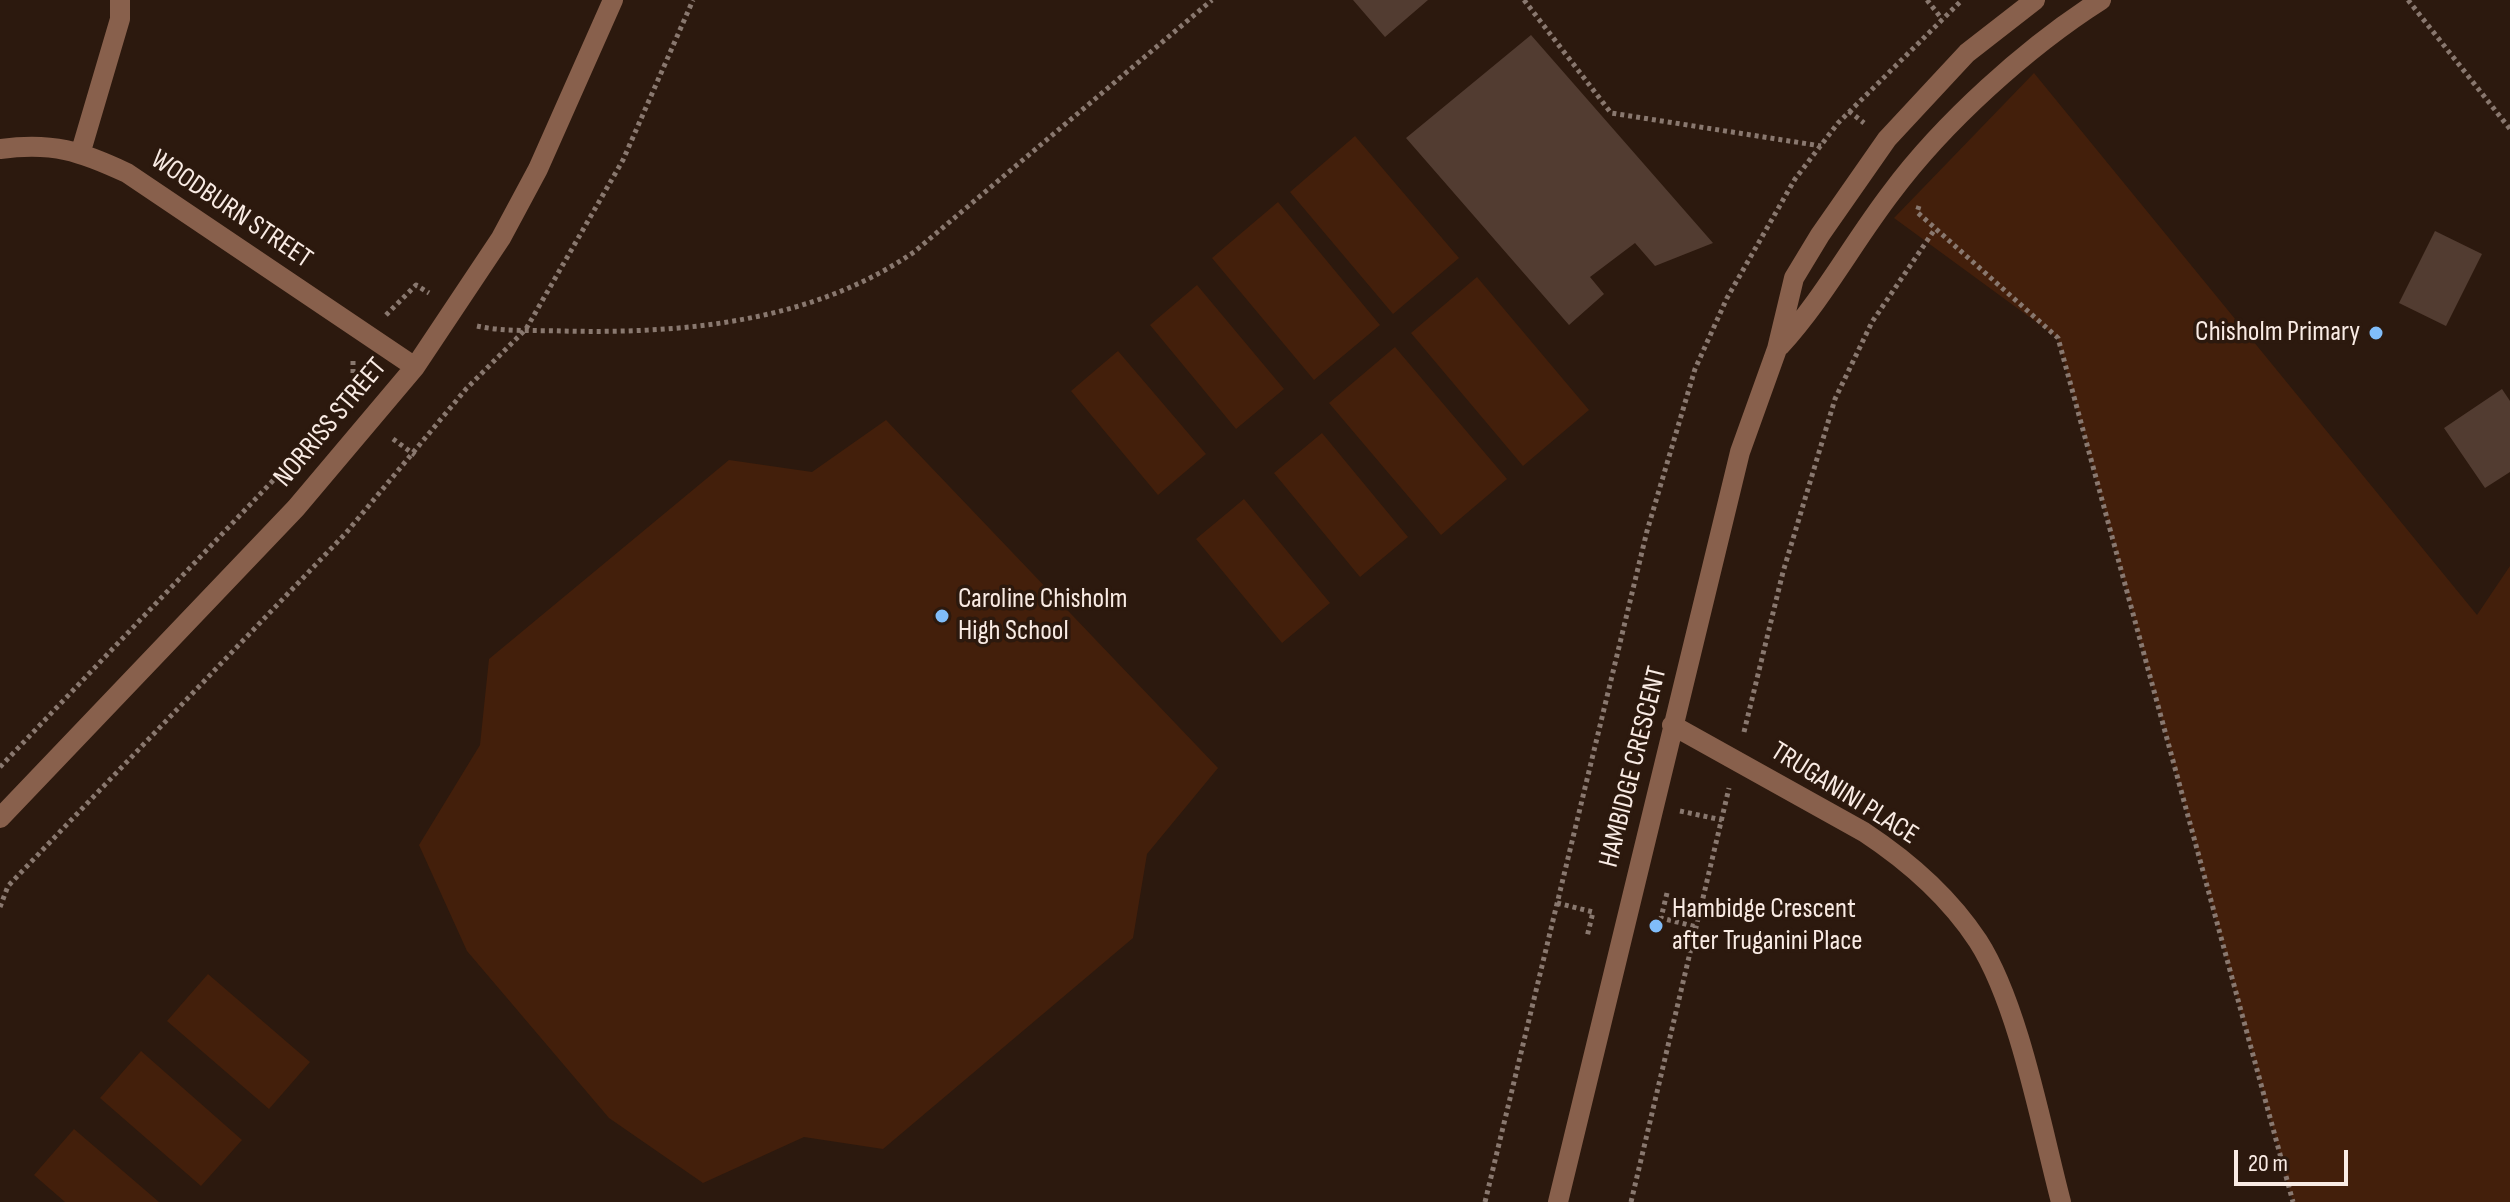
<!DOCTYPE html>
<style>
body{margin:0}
#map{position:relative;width:2510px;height:1202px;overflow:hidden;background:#2c190e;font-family:"Sofia Sans Condensed",sans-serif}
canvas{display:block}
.scale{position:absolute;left:2234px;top:1150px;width:114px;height:36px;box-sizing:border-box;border:4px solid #f9ebe4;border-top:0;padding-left:10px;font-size:24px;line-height:28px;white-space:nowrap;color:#f9ebe4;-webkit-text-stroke:6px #2c190e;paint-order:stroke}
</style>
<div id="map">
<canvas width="2510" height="1202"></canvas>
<div class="scale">20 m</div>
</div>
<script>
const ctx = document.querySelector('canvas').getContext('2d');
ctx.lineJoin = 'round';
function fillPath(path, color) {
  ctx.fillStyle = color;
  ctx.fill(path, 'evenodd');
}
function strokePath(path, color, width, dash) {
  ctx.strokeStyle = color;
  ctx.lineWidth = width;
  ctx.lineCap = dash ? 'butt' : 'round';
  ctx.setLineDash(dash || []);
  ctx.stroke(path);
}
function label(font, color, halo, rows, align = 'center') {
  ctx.font = font + ' "Sofia Sans Condensed",sans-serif';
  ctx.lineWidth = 7;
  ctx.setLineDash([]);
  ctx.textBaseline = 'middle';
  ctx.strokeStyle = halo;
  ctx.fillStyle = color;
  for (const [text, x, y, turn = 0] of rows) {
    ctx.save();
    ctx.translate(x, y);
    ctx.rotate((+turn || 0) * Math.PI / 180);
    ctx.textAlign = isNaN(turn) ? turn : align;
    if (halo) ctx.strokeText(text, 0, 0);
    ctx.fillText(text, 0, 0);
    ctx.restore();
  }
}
const green = new Path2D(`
 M 2034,73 L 2477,615 L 2510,566 L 2510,1202 L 2293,1202 L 2058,338 L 1894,218 Z
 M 1355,136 L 1459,258 L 1393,314 L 1290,192 Z
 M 1278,202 L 1380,325 L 1314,380 L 1212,258 Z
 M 1477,277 L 1589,410 L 1523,466 L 1411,333 Z
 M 1197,285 L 1284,389 L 1236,429 L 1150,325 Z
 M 1395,347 L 1507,479 L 1441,535 L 1329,403 Z
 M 1118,351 L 1206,454 L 1158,495 L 1071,391 Z
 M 886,420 L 1218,768 L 1147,854 L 1133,938 L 883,1149 L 804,1137 L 703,1183 L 609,1118 L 467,951 L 419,845 L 480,745 L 489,659 L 729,460 L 812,472 Z
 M 1322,433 L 1408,537 L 1360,577 L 1274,473 Z
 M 1244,499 L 1330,603 L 1282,643 L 1196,539 Z
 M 208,974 L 310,1062 L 269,1109 L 167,1021 Z
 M 141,1051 L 242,1140 L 201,1186 L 100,1098 Z
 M 74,1129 L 159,1202 L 65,1202 L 34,1175 Z`);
const building = new Path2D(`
 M 1353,0 L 1428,0 L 1385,37 Z
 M 1531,35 L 1713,243 L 1655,266 L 1635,243 L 1590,277 L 1604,294 L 1569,325 L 1406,138 Z
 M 2435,231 L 2482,254 L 2446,326 L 2399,303 Z
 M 2502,389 L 2510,401 L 2510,472 L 2485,488 L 2444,428 Z`);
const path = new Path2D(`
 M 1524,0 L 1611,113 L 1821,146
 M 1927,0 L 1942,19
 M 2408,0 L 2510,129
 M 1849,111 L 1864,123
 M 1919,206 L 1917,212 L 2058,338 L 2293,1202
 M 386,315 L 416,285 L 429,293
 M 477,326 C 503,332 535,330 562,331 C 684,334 812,322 914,252 L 1212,0
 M 348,396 L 353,383 L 353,360
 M 393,439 L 415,455
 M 1744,732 L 1783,572 L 1835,399 L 1872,322 L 1935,229
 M 0,767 L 305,447
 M 1680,811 L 1722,820
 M 1667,893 L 1661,918 L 1697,927
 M 1557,903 L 1593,912 L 1587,937
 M 0,907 L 8,886 L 346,533 L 466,389 L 526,329 L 623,160 L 693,0
 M 1485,1202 L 1647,531 L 1695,369 L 1727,298 L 1795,179 L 1838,123 L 1962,0
 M 1631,1202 L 1729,788`);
const minor = new Path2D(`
 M 0,149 C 53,142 80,151 127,173 L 415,367
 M 81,151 L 120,19 L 120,0
 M 1780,346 C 1823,299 1852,244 1891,193 C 1943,123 2027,47 2101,0
 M 1672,725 L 1864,832 C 1908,861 1949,897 1978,941 C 2019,1005 2041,1126 2061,1202
 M 0,818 L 296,508 L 415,367 L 501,238 L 538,169 L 613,0
 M 1558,1202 L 1740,452 L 1777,349 L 1794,278 L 1820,235 L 1887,139 L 1967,53 L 2035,0`);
const markers = [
 [2376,333,8,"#80bdfa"],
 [942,616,8,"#80bdfa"],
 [1656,926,8,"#80bdfa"]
];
const streetNames = [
 ["WOODBURN STREET",231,210,34],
 ["NORRISS STREET",331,423,-50],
 ["HAMBIDGE CRESCENT",1634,767,-76],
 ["TRUGANINI PLACE",1844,794,32]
];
const poiNames = [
 ["Chisholm Primary",2360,333,"right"],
 ["Caroline Chisholm",958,600],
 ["High School",958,632],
 ["Hambidge Crescent",1672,910],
 ["after Truganini Place",1672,942]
];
fillPath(green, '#431f0b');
fillPath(building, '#523c31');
strokePath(path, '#89786f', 5, [4, 4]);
strokePath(minor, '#88604c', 20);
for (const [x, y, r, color] of markers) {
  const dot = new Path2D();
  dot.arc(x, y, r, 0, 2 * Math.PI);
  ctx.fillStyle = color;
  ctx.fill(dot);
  strokePath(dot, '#2c190e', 3);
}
label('28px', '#f9ebe4', '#2c190e', streetNames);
label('28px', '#f9ebe4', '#2c190e', poiNames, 'left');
</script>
